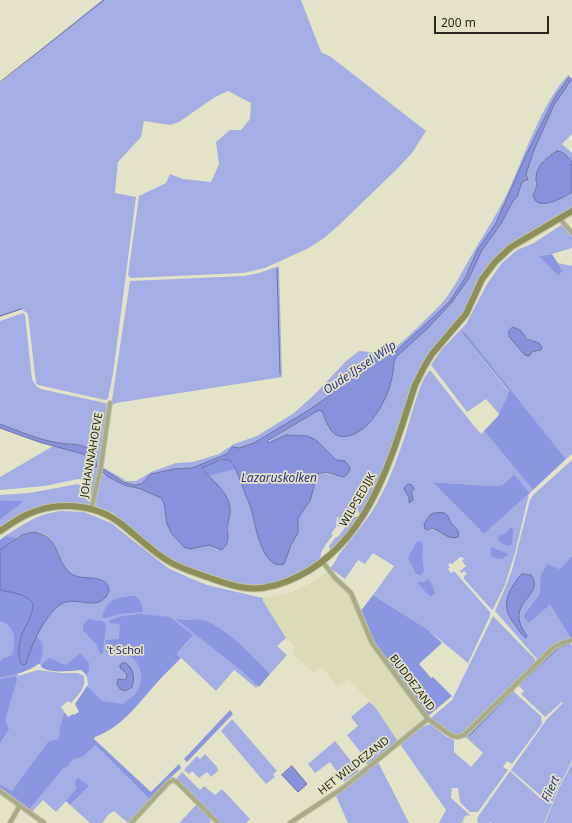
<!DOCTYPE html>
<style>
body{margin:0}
#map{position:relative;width:572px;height:823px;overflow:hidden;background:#e3e4c7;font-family:"Noto Sans",sans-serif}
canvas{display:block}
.scale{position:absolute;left:434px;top:16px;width:115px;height:18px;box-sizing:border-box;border:2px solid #28281e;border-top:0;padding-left:5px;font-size:12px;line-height:14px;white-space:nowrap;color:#28281e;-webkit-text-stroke:3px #e3e4c7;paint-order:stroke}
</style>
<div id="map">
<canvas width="572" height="823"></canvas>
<div class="scale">200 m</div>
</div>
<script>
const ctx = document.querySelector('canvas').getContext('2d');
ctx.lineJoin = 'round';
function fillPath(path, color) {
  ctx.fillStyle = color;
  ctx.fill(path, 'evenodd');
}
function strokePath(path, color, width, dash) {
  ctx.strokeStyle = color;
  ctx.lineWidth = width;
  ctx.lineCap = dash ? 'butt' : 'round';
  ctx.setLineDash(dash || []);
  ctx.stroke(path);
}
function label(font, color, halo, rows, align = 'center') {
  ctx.font = font + ' "Noto Sans",sans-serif';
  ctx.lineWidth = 3.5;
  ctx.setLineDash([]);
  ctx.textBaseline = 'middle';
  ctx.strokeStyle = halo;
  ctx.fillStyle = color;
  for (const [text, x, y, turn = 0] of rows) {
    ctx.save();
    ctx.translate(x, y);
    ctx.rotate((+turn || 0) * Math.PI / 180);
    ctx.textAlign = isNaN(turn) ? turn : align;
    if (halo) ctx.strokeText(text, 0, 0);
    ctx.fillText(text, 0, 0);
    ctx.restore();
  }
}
const built = new Path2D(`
 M 327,572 L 352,598 L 423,716 L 421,722 L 394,744 L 397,740 L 375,708 L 349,679 L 338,687 L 322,667 L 314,673 L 292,653 L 295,647 L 286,638 L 263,601 L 263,598 L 289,593 L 309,584 Z`);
const green = new Path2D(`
 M 102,0 L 301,0 L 321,52 L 331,57 L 426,131 L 412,153 L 397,169 L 338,226 L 324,238 L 309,248 L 265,268 L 243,273 L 131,278 L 128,275 L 139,196 L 166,183 L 170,174 L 183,179 L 211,182 L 219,164 L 216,142 L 230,130 L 241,130 L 250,119 L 251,103 L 228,91 L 215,97 L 179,122 L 170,125 L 144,121 L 141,137 L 118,162 L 115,193 L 136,197 L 113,374 L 108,399 L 105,400 L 38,385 L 36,383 L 28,314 L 23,310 L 20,310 L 0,317 L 0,83 Z
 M 568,75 L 572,78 L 572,134 L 562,144 L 572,153 L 572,162 L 563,153 L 557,151 C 547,156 539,164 536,175 C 534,182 537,185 533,193 L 540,203 C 551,203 563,199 572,192 L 572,208 L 501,253 L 456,323 L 437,343 L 428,355 L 386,466 L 362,513 L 359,514 L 358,511 L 349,510 L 348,515 L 345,519 L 347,511 L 345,511 L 344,519 L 338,527 L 337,526 L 339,517 L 337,517 L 336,527 L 331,534 L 333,535 C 327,543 320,550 320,560 L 293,576 L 272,583 L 252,586 L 234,582 L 185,566 L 171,559 L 157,550 L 113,513 L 95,506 L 94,502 L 101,472 L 124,485 L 141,489 L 161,498 L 164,503 L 167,524 L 172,534 L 184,547 L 188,548 L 196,548 L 209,545 L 218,550 L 227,540 L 229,530 L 228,523 L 230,509 L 226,496 L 209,476 L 236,469 L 242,487 L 251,507 L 260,544 L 269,559 L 289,550 L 296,536 L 298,518 L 310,501 L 317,475 L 322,473 L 339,476 L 347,462 L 336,460 L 316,440 L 302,435 L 286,435 L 269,443 L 267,442 L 319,410 L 322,411 L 328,427 L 344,437 C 366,433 375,417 383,399 C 387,391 392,382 393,373 C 394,366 393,363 396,357 L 428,328 L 452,302 L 469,278 L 482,250 L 501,225 L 513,201 L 517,198 L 522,182 L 527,182 L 528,178 L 526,174 L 534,150 L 554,105 L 569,78 L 557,94 L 526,155 L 496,223 L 478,249 L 465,278 L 450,301 L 441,310 L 394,353 L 364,361 L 348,374 L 329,396 L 309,410 L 254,443 L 239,448 L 232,447 L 227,454 L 192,468 L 174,469 L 151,474 L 141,484 C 125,485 116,475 103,469 L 104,468 L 127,481 L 136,481 L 151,472 L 176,463 L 193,462 L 219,454 L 234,444 L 257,436 L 294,413 L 315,394 L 346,361 L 359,351 C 368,351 381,355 389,351 C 398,347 416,329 423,322 C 431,314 440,306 446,298 C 457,283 465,266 474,251 C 487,229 501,208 511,185 C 527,149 542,104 568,75 Z
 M 561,225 L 572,236 L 572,248 L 552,254 L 543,255 L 563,271 L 558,263 L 572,266 L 572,454 L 566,459 L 464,331 L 462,333 L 509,392 C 505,397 503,407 499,414 L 486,399 L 467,412 L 431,365 L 442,349 L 466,324 L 487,284 L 502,263 L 517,250 L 534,243 ZM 520,330 L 525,337 L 540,344 L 539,351 L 531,353 Z
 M 279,266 L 282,377 L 116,403 L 111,406 L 130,281 L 244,276 L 259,273 Z
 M 23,313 L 25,315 L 32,379 L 36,386 L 41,389 L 105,403 L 107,404 L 99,471 L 91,501 L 90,486 L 83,480 L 78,479 L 45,486 L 0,490 L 0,477 L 55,445 L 86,455 L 96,467 L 98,465 L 88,449 L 80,445 L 60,444 L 35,437 L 0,424 L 0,321 Z
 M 430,370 L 474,426 L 481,434 L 484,431 L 533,490 L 530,493 L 514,474 L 503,485 L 490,486 L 432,482 L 484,534 L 529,494 L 515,553 L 505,585 L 493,609 L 492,610 L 464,579 L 464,576 L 467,574 L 464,571 L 462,573 L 460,571 L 466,566 L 462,561 L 464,559 L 462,557 L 460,557 L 452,564 L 450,563 L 448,565 L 450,567 L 448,569 L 451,573 L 454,571 L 490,612 L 490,616 L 468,663 L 427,629 L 373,595 L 394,566 L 373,553 L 365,564 L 358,560 L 345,579 L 330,568 C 335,564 336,558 340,553 C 353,536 368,520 378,501 C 390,480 398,456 406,433 C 411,418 420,379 430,370 ZM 434,513 L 442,513 L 452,524 L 435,530 L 429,530 L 427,518 Z
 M 572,460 L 572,556 L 559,569 L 540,583 L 539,595 L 526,612 L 529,623 L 550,605 L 571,639 L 565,640 L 540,659 L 537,659 L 495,611 L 506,586 L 512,570 L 530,500 L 533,495 Z
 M 78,484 L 85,488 L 90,504 L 47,506 L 0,529 L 0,520 L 22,503 L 22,501 L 0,500 L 0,495 L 29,493 Z
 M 61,511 L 84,512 L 111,523 L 168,568 L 190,578 L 207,585 L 263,598 L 263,601 L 286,638 L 277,646 L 287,655 L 270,674 L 269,673 L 256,688 L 227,664 L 234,670 L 216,691 L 177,654 L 193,636 L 94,736 L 12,791 L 0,784 L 0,744 L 5,736 L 0,736 L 0,664 L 2,659 L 0,662 L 0,588 L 108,593 C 109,587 107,582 102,579 C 94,578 85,580 77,577 C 56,570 62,542 44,534 C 31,529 28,533 18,537 C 14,539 9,537 5,536 C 26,523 37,514 61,511 ZM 38,663 L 43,667 L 82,670 L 87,677 L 88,684 L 80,711 L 69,719 L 61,707 L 68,701 L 71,703 C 78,695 87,687 84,676 L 78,673 L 61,673 L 38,670 L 18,676 L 19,671 Z
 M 353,516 L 357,517 L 358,519 L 355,524 L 332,551 L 330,550 L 329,546 L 336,537 L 338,537 L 346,526 L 346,524 L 350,518 Z
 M 493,616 L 535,659 L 536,664 L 466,730 L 461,734 L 454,735 L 430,719 L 431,718 L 452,700 Z
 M 570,641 L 572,647 L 572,761 L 558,788 L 553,802 L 541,796 L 511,770 L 547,719 L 563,703 L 562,702 L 545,717 L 521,694 L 524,691 L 517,684 L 555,648 Z
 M 513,688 L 515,690 L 514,692 L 541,716 L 542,724 L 512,764 L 507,761 L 503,767 L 508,770 L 478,812 L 470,812 L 460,802 L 458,788 L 452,788 L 451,798 L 470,815 L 469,816 L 467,815 L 463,818 L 464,821 L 460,823 L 439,823 L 446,810 L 400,744 L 422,727 L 430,724 L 447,737 L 454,740 L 454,752 L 471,767 L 483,753 L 465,736 Z
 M 369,702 L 375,707 L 397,740 L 394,744 L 372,763 L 367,764 L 364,761 L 366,759 L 347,735 L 358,726 L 351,717 Z
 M 232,719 L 277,771 L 273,774 L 275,777 L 266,784 L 221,731 Z
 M 335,741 L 359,771 L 344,782 L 330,762 L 315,773 L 308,764 Z
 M 95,745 L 150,800 L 130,823 L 128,823 L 114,811 L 109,814 L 102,823 L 90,823 L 70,805 L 89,786 L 77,788 L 74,793 L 56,812 L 43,800 L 32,812 L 29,810 L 64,768 L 67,767 L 74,759 L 83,757 Z
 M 205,754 L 217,767 L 218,771 L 211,777 L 207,772 L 199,778 L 192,771 L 189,774 L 184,770 L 197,756 L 200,759 Z
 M 378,762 L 409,823 L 348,823 L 336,796 Z
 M 572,763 L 572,823 L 545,823 L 559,788 Z
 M 510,771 L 540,798 L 552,804 L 544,823 L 492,823 L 490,822 L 489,823 L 478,823 L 477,818 Z
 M 182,772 L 200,790 L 204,786 L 215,795 L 222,789 L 250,819 L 246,823 L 220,823 L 178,781 L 177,778 Z
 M 197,804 L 213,819 L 209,823 L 179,823 Z`);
const forest = new Path2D(`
 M 552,254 L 563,271 L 558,275 L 539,256 Z
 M 464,331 L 566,459 L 533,490 L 484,431 L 498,416 L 509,391 L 462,333 Z
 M 228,459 L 230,460 L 236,469 L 209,476 L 202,468 L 214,462 Z
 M 514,474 L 530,493 L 484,534 L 432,482 L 490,486 L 503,485 Z
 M 0,500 L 22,501 L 22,503 L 0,520 Z
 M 511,527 L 512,527 L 513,530 L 512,544 L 509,546 C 504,545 497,542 498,536 L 506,533 Z
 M 5,536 L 17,538 L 0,550 L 0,540 Z
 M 417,541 L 422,542 L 423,550 L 422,557 L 424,571 L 421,575 L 416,574 L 408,558 Z
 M 491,547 L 509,554 C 504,559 498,561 491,556 Z
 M 572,556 L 572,639 L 571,639 L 550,605 L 529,623 L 524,617 L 526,612 L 539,595 L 541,575 L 547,564 L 559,569 Z
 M 428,579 L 433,586 L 435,594 L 430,596 L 424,590 L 417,582 L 423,582 Z
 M 0,590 C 12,593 26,593 33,604 L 30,619 L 20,639 L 20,662 L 26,664 L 29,652 L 37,637 C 46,646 43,651 40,663 C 28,672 15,675 0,677 L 0,662 L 2,659 L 12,655 C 15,647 16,632 9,626 C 7,623 3,622 0,621 Z
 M 373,595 L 427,629 L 442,643 L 419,664 L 431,678 L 433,677 L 452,696 L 428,716 L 373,643 L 360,612 Z
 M 132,596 L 135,596 C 141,600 142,605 143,612 L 119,614 L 106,618 L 102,618 C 107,599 114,598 132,596 Z
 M 140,614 L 170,617 L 193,635 L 177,654 L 181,658 C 175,664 169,670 163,676 C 142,698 125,726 95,737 L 94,739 L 151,792 L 179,764 L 181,768 L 169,779 L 150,800 L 95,745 L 83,757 L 74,759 L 67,767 L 64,768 L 29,810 L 0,789 L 0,784 L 12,791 L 48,742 L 59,739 L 60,727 L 64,714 L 65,713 L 68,717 L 73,714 L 74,715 L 79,712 L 75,704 L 87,686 L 102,701 L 123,704 C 128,699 134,697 137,691 C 148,675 137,654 118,651 C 114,651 109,652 105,652 L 106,640 L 119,639 L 120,624 L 109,623 L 110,620 L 123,616 Z
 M 88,619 L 102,621 L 106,624 L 103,653 L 100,654 L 97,645 L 83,630 L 83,625 Z
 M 176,619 C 181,619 186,621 191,620 C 196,620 198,619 203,620 C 226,627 253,657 270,674 L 259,687 L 243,672 Z
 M 80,653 L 89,663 L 89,670 L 87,675 L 81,670 C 69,671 52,674 41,667 L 42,664 L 49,658 C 68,666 64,668 80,653 Z
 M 15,676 L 17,680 L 5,720 L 9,729 L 0,744 L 0,679 Z
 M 230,710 L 233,714 L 187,762 L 184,759 Z
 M 78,778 L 89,786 L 70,805 L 66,801 L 76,789 L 75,782 Z`);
const water = new Path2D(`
 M 569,78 L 571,80 L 554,105 L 534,150 L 526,174 L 528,180 L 522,182 L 517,197 L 513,201 L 501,224 L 482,250 L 469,278 L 452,302 L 428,328 L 396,357 C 393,363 394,366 393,372 C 390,395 372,431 348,436 C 331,440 327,423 322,411 L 319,410 L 267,441 L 269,443 L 286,435 L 307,436 L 316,440 L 336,460 L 345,461 L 350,467 L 349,472 L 344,477 C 335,476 325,469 317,475 L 310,501 L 298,518 L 298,533 L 291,545 L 284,564 C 261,571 255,521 251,508 C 249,501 245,495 243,488 C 239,479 237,469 230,460 L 220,460 L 202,468 C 212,482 231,492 230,512 C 230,516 228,520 228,524 C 227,533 231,544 221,550 L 209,545 L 190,549 L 184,547 L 172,534 L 167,524 L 164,503 L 161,498 L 141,489 L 124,485 L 107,476 L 103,472 L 103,469 L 124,482 L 135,485 L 141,484 L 151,474 L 174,469 L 192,468 L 227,454 L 232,447 L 239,448 L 254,443 L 309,410 L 329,396 L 348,374 L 364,361 L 394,353 L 441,310 L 450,301 L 465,278 L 478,249 L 496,223 L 526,155 L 552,103 L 557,94 Z
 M 557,151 C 563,151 568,157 572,162 L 572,192 C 565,197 539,211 534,198 C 532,193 536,190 536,186 C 537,183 535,180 536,177 C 537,165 547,157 557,151 Z
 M 513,327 L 520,330 L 527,339 L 539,343 L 542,348 L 541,350 L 532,352 L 529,356 L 525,355 L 512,340 L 509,336 L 509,331 Z
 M 0,424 C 19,431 39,440 59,443 C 68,445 79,443 87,448 C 92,451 96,461 97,466 L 96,467 L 89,458 L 83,454 L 39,442 L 0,428 Z
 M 409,484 L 412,485 L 414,489 L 411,492 L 413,498 L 413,500 L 409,503 L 409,497 L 404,489 L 405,487 Z
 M 434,513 C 437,513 441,512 444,513 C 449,515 449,519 451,523 C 455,528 460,530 458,537 C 448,540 443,532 434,529 C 430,528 429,531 425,529 L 424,524 L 430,515 Z
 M 33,532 C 62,536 53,558 70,573 C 82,583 106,571 109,590 C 102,614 78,596 63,603 C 47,610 30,647 26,664 L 23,665 C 16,661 19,642 22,634 C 26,624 33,616 33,604 C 26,593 12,593 0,590 L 0,550 L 22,535 Z
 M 522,574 L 531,575 C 547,597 501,601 527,636 L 526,638 C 522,635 519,631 516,626 C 512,621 508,615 507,609 C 504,598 514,582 522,574 Z
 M 122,663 L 126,663 C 134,670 135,677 132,687 L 125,691 L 120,689 L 117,684 L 118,679 L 125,680 L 127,677 L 126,673 L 120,668 L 120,666 Z
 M 292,766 L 307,784 L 298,792 L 282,775 Z`);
const stream = new Path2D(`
 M 0,82 L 104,0
 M 277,269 L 280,374
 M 0,316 L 21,309
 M 519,685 L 556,650 L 560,647 L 570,643
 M 469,736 L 513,691`);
const street = new Path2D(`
 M 560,217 L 564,224 L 572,233
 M 91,509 L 100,472 L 110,403
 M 322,561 L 335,578 L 351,593 L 372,643 L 428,719 L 452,736 L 458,737 L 464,735 L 554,647 L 562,643 L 572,640
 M 0,791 L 44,823
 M 10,823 L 20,805
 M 131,823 L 169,782 L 173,780 L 177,782 L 218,823
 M 290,823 L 343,788 L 428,719`);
const secondary = new Path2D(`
 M 0,531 C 8,526 17,519 26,515 C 55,501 94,503 120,523 C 137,536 152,552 170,562 C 182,569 194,572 207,577 C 220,581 233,587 247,588 C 265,590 283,584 299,576 C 371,540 392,455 415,385 L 424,367 L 432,354 L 466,314 L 482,279 L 495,262 L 511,247 L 572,211`);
const streetNames = [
 ["JOHANNAHOEVE",92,455,-80],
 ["WILPSEDIJK",358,500,-60],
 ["BUDDEZAND",412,683,53],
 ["HET WILDEZAND",354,766,-38]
];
const parkNames = [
 ["'t Schol",125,651]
];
const waterNames = [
 ["Oude IJssel Wilp",360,368,-34],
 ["Lazaruskolken",279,479],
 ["Fliert",551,789,-65]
];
fillPath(built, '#dadbb7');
fillPath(green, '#a4aee4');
fillPath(forest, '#8b96e2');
fillPath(water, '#8791dc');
strokePath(water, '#6a72a3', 1);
strokePath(stream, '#6a72a3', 1);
strokePath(street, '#c1c2a9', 6);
strokePath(secondary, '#c1c2a9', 8);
strokePath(street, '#a9aa86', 4);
strokePath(secondary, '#8e8f58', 6);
label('11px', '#28281e', '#e3e4c7', streetNames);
label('11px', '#231e74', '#e3e4c7', parkNames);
label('italic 12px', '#2e2e85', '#e3e4c7', waterNames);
</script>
